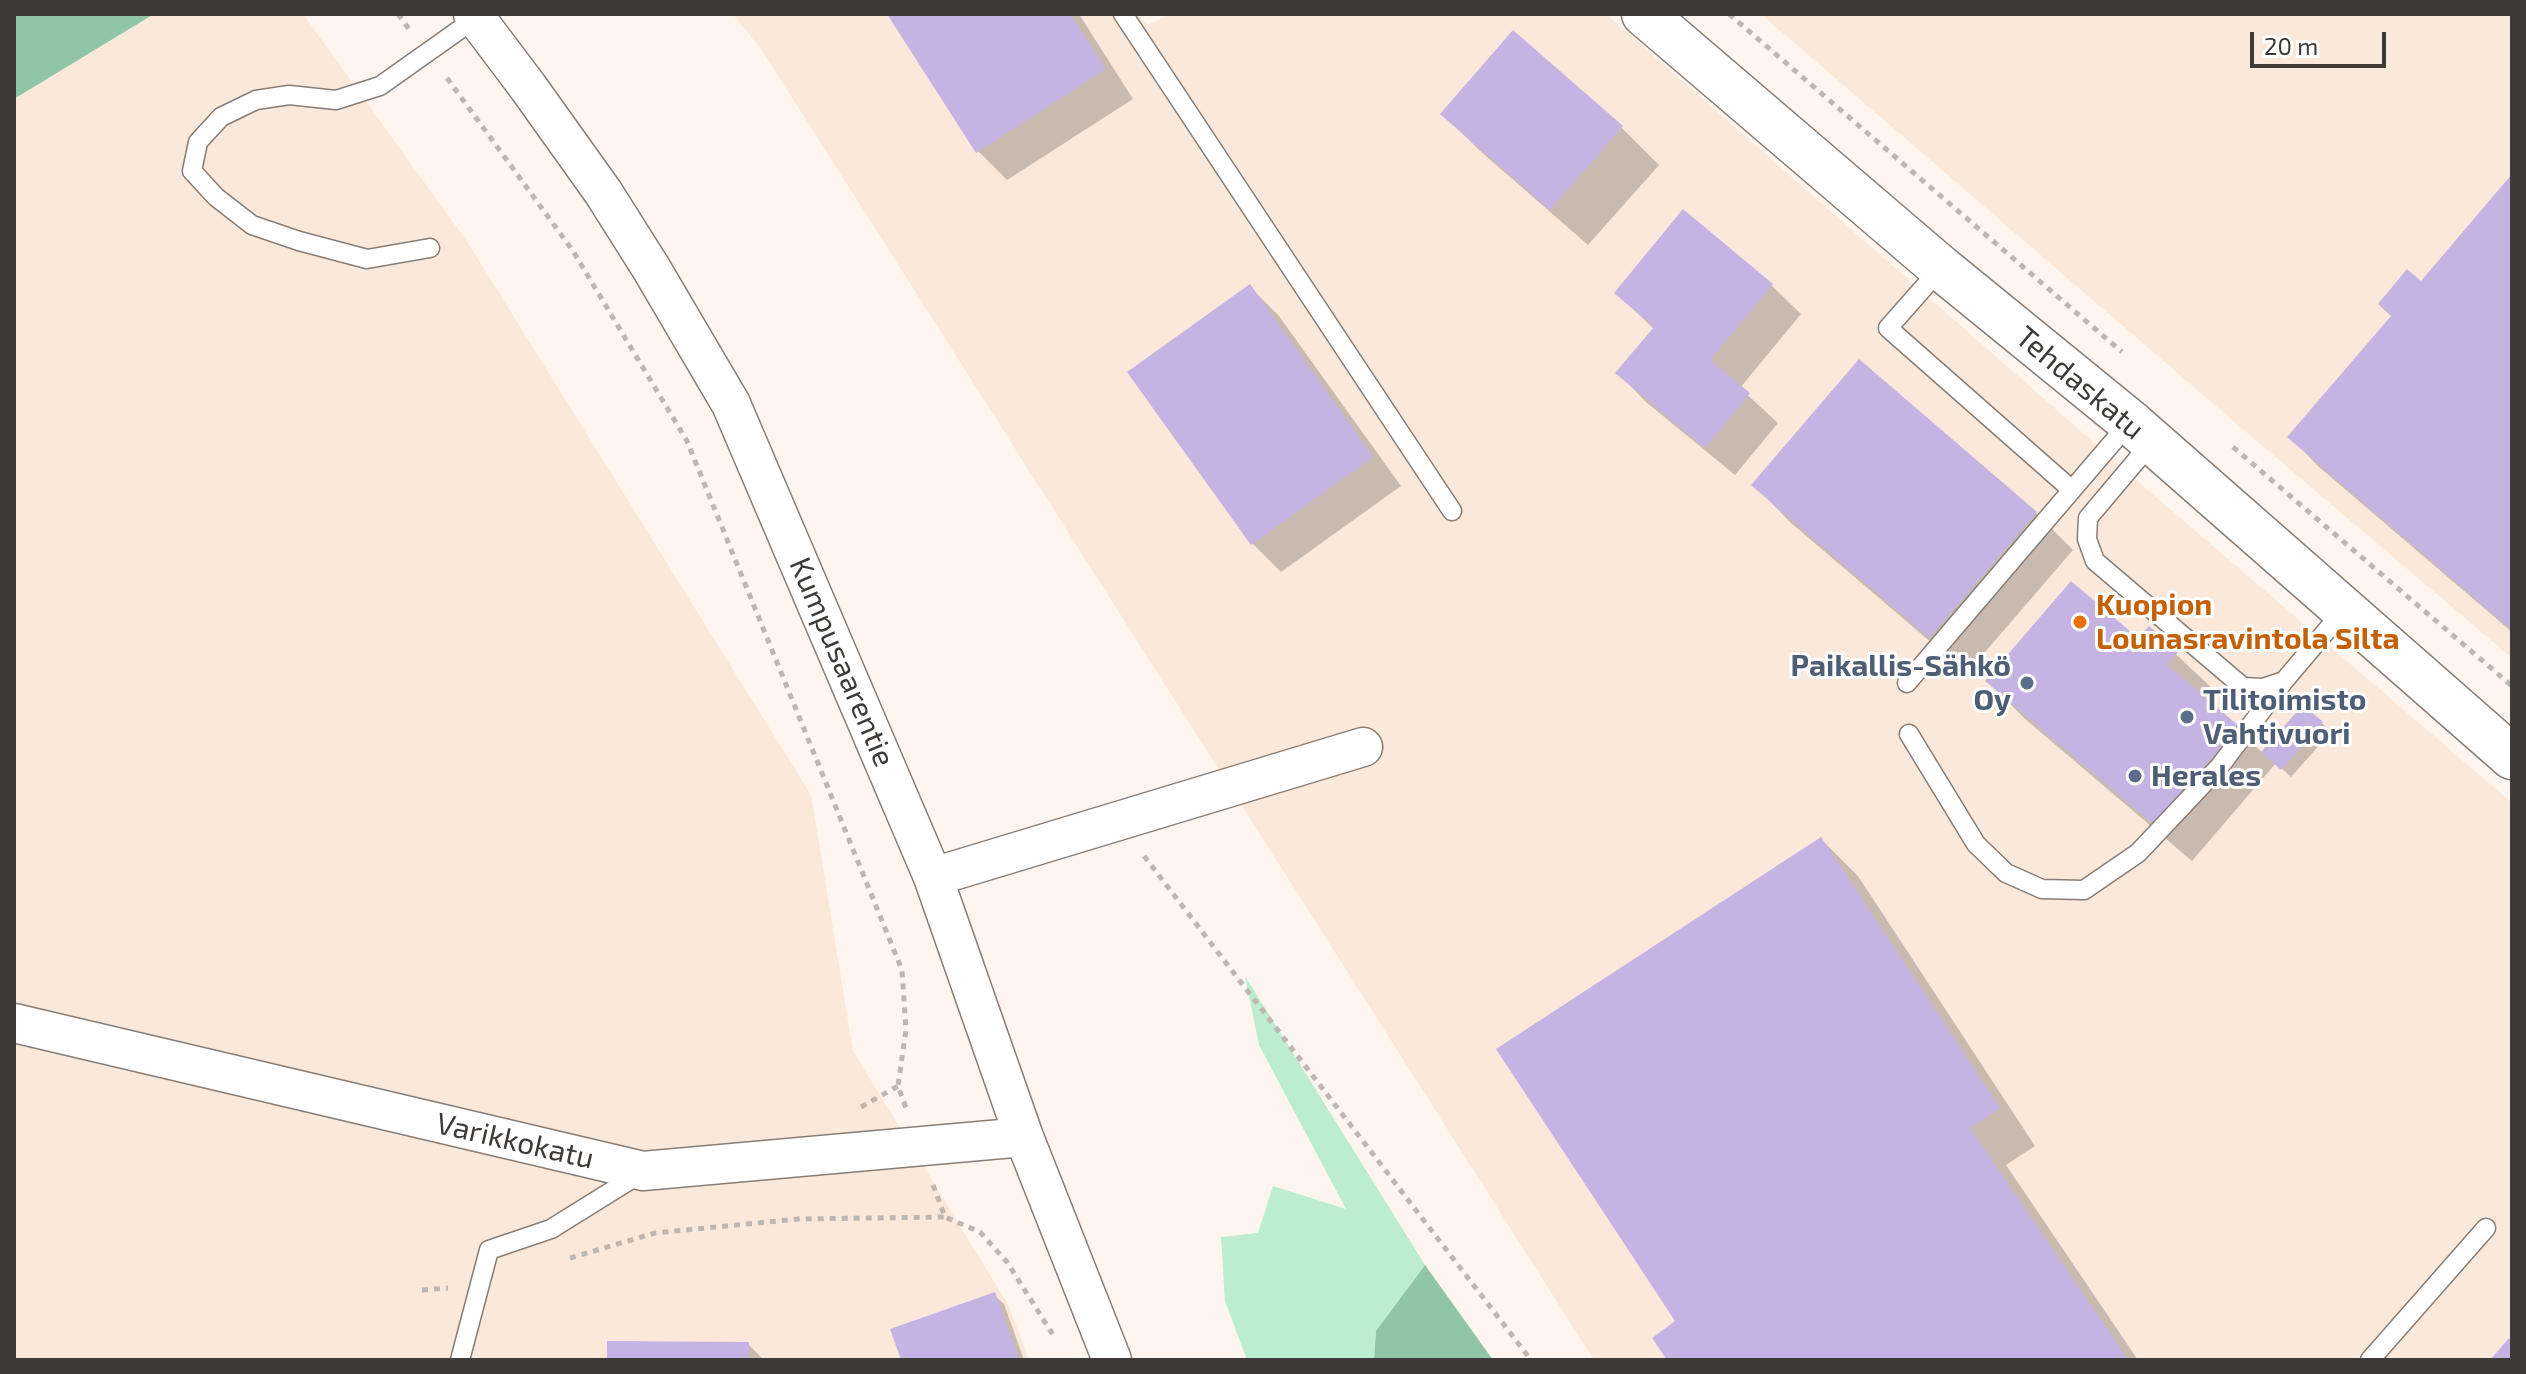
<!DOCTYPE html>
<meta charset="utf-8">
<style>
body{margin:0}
#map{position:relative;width:2526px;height:1374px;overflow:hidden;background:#fef5ee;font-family:"Exo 2",sans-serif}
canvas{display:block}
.frame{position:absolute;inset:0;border:16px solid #3e3a37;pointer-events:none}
.scale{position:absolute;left:2250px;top:32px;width:136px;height:36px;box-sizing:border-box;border:4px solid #3e3a37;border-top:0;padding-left:10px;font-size:24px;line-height:28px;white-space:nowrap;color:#3e3a37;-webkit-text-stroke:6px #fff;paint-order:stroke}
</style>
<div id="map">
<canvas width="2526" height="1374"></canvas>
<div class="frame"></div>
<div class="scale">20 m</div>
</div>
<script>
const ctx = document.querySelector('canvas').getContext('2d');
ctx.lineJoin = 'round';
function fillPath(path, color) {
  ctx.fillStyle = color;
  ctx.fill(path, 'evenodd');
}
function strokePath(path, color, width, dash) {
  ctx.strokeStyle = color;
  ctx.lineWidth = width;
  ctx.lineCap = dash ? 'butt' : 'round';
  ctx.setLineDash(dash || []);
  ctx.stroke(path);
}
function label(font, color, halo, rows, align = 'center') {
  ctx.font = font + ' "Exo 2",sans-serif';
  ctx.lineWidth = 6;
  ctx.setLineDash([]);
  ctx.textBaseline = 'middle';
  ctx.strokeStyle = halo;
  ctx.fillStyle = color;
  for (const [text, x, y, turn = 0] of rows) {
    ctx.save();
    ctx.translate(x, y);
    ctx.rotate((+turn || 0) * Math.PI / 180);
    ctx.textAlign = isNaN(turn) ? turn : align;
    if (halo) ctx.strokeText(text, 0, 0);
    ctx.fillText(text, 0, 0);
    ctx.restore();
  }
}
const built = new Path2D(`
 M 154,14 L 303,14 L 468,243 L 811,795 L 853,1051 L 1009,1306 L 1029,1360 L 14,1360 L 14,99 Z
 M 733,14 L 1138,14 L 1147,25 L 1172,14 L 1606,14 L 2150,492 L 2512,803 L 2512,1360 L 1594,1360 L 763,52 Z
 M 1761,14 L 2512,14 L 2512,658 L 2225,414 Z`);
const green = new Path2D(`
 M 1245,976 L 1425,1265 L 1376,1331 L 1374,1360 L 1247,1360 L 1225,1301 L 1221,1237 L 1258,1233 L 1273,1186 L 1346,1209 L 1259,1045 Z`);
const forest = new Path2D(`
 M 14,14 L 154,14 L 14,99 Z
 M 1425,1265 L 1493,1360 L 1374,1360 L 1376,1331 Z`);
const shadow = new Path2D(`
 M 889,14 L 1079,14 L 1133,99 L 1007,180 L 978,151 Z
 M 1513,33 L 1622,128 L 1659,165 L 1588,245 L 1479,150 L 1443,114 Z
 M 2512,177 L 2512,632 L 2318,466 L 2290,437 Z
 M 1683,212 L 1772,286 L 1801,314 L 1740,388 L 1778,423 L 1735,475 L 1646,402 L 1618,373 L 1654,329 L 1616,293 Z
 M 1250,287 L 1279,316 L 1401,486 L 1281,572 L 1252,543 Z
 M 1754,485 L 2036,513 L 2073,550 L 1967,673 L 1790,522 Z
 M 2149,629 L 2214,690 L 2205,700 L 2263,753 L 2322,723 L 2331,732 L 2291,777 L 2276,763 L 2192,861 L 2024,718 L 1988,681 L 2138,641 Z
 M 1821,839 L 1858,876 L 2035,1146 L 2006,1165 L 2138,1360 L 1669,1360 L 1677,1322 Z
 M 994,1295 L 1004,1304 L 1024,1360 L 903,1360 Z
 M 748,1344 L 764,1360 L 609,1360 Z`);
const building = new Path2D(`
 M 887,14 L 1070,14 L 1106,69 L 976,153 Z
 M 1513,30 L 1623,126 L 1550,210 L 1440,114 Z
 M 2512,174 L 2512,630 L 2287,437 L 2391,316 L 2378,304 L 2407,269 L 2421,281 Z
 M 1683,209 L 1773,284 L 1710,360 L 1750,393 L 1705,448 L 1615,373 L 1654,327 L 1614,293 Z
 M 1250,284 L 1373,457 L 1251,545 L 1127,372 Z
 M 1859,359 L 2037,512 L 1929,638 L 1751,485 Z
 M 2071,581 L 2138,638 L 2149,626 L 2179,651 L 2167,665 L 2239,726 L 2154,825 L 1985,681 Z
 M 2303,705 L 2323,722 L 2281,770 L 2261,752 Z
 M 1821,837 L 2000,1108 L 1970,1128 L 2128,1360 L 1667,1360 L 1652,1338 L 1675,1321 L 1496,1049 Z
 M 995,1292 L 1019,1360 L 901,1360 L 890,1329 Z
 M 2509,1338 L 2512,1341 L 2512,1360 L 2490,1360 Z
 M 607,1341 L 749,1342 L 749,1360 L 607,1360 Z`);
const path = new Path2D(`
 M 398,14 L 409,29
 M 1729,14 L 2122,352
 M 447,78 L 573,251 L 687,441 L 902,970 L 906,1030 L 898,1086 L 906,1108
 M 2233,447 L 2512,686
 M 1144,856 L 1531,1360
 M 861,1107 L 898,1086
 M 933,1185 L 945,1217 L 980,1232 L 1007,1262 L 1055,1338
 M 570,1258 L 655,1233 L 798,1219 L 945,1217
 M 422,1290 L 448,1288`);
const lane = new Path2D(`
 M 1123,14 L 1452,511
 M 430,248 L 367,259 L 299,241 L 252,225 L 216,197 L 192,171 L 198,142 L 221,117 L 256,100 L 289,95 L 336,100 L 380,86 L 476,18
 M 1941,268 L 1888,328 L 2072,490
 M 2152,442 L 2088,518 L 2087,539 L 2095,561 L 2243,687 L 2263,688 L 2284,681 L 2344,610
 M 1907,683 L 2130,422
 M 1909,734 L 1976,844 L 2006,873 L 2042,889 L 2084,890 L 2138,853 L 2220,766 L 2284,681
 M 460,1360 L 489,1250 L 551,1229 L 641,1173
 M 2370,1360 L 2486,1228`);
const street = new Path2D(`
 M 473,14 L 528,87 L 603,192 L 651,268 L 731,404 L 933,877 L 1024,1137 L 1112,1360
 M 933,877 L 1363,747
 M 14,1023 L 643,1171 L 1024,1137`);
const secondary = new Path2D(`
 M 1644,14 L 1941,268 L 2130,422 L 2512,757`);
const markers = [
 [2080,622,8,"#e8710a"],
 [2027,683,8,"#5c6f8a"],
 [2187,717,8,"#5c6f8a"],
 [2135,776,8,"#5c6f8a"]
];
const streetNames = [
 ["Tehdaskatu",2080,383,40],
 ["Kumpusaarentie",842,662,67],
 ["Varikkokatu",515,1141,13]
];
const foodNames = [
 ["Kuopion",2096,605],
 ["Lounasravintola Silta",2096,639]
];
const serviceNames = [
 ["Paikallis-Sähkö",2011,666,"right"],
 ["Oy",2011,700,"right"],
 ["Tilitoimisto",2203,700],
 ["Vahtivuori",2203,734],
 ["Herales",2151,776]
];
fillPath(built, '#fae9db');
fillPath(green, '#bcedd1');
fillPath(forest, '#91c5a8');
fillPath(shadow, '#0003');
fillPath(building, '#c5b4e3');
strokePath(lane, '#877d76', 21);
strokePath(street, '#877d76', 41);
strokePath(secondary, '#877d76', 47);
strokePath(path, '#beb6b1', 5, [6, 6]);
strokePath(lane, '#fff', 18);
strokePath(street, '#fff', 38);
strokePath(secondary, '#fff', 44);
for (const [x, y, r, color] of markers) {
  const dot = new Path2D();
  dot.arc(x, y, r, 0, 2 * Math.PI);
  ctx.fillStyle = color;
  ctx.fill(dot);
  strokePath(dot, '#fff', 3);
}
label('30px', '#3e3a37', '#fff', streetNames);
label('bold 30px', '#c56008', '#fff', foodNames, 'left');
label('bold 30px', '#4e5e75', '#fff', serviceNames, 'left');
</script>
